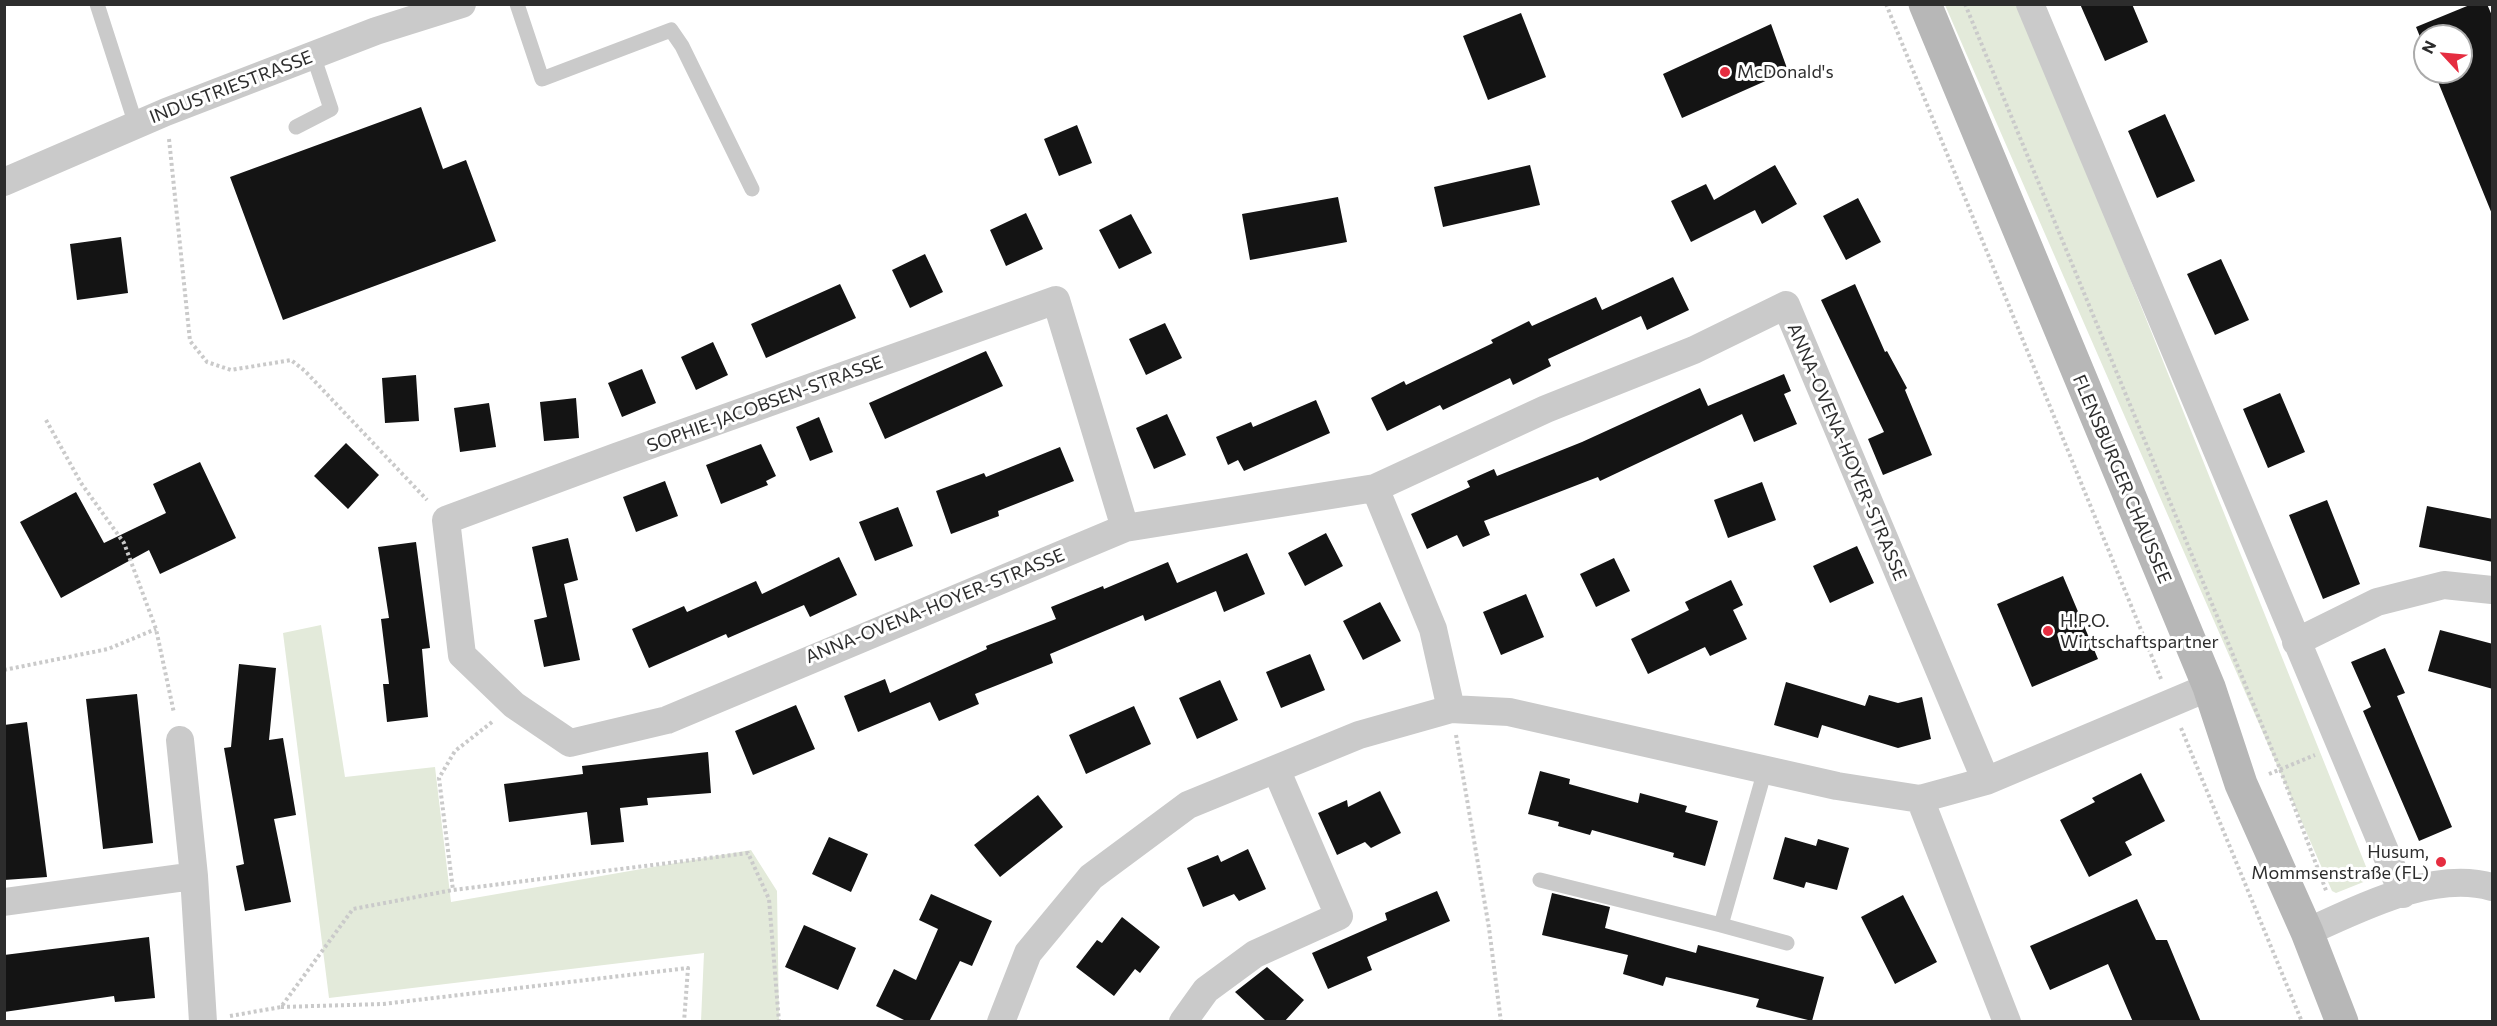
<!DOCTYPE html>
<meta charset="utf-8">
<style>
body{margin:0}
#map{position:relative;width:2497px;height:1026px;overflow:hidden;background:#fff;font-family:Commissioner,sans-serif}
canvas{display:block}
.frame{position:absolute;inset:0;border:6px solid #2d2d2d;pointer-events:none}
.north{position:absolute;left:2413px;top:24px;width:60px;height:60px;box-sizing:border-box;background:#fff;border:2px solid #ababab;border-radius:50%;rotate:296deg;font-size:16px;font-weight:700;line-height:24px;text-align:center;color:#2d2d2d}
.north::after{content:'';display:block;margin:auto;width:21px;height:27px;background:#e52d40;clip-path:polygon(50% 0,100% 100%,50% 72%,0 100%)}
</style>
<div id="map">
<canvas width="2497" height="1026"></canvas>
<div class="frame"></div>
<div class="north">N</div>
</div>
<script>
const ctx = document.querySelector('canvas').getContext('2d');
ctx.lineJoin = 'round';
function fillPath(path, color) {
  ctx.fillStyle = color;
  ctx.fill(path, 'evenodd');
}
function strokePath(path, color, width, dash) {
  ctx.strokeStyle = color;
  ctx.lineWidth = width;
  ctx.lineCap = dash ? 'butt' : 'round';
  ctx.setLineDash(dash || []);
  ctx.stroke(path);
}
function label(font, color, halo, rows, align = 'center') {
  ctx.font = font + ' Commissioner,sans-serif';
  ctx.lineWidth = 6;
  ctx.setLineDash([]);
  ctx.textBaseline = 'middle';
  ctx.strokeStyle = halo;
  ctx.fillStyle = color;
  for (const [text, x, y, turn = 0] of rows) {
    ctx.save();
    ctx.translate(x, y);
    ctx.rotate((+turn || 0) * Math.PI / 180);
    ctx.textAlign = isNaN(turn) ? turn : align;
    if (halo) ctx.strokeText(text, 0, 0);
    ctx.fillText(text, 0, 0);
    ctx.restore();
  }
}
const green = new Path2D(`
 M 1945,5 L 2020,5 L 2371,879 L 2336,893 L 2332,891 Z
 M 321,625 L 345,777 L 435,767 L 451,902 L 751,850 L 777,891 L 779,1021 L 701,1021 L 704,953 L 329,998 L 283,633 Z`);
const building = new Path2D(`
 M 2080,4 L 2132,4 L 2148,42 L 2105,61 Z
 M 2472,4 L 2487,4 L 2493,18 L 2492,214 L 2434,72 L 2461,72 L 2461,36 L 2425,36 L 2425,49 L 2416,27 Z
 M 1521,13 L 1546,77 L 1488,100 L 1463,36 Z
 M 1771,24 L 1788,71 L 1682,118 L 1663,74 Z
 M 421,107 L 443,169 L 466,160 L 496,241 L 283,320 L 230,177 Z
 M 2165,114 L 2195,181 L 2157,198 L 2128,131 Z
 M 1077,125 L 1092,163 L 1059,176 L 1044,139 Z
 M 1530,165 L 1540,205 L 1443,227 L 1434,187 Z
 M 1775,165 L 1797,204 L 1762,224 L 1755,210 L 1691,242 L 1671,201 L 1706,184 L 1714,200 Z
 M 1338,197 L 1347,242 L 1250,260 L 1242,214 Z
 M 1858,198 L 1881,242 L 1846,260 L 1823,216 Z
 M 1026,213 L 1043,249 L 1006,266 L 990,230 Z
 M 1131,214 L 1152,253 L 1119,269 L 1099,230 Z
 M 121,237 L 128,293 L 77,300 L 70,244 Z
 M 925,254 L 943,292 L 910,308 L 892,270 Z
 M 2221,259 L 2249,320 L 2215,335 L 2187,274 Z
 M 1673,277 L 1689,310 L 1647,330 L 1641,316 L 1548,359 L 1551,366 L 1513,385 L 1510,378 L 1443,410 L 1440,405 L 1387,431 L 1371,398 L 1404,381 L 1406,385 L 1493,343 L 1491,340 L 1529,321 L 1532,326 L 1596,297 L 1602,310 Z
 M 840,284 L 856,318 L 766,358 L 751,324 Z
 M 1855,284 L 1885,352 L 1887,351 L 1907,388 L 1905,390 L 1932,455 L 1883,475 L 1868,439 L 1884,432 L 1821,300 Z
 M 1165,323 L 1182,358 L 1146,375 L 1129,339 Z
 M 713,342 L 728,375 L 696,390 L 681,357 Z
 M 986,351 L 1003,386 L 885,439 L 869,403 Z
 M 642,369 L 656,403 L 622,417 L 608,383 Z
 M 1784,374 L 1791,391 L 1784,394 L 1797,424 L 1754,442 L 1742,414 L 1600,481 L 1598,477 L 1484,521 L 1490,535 L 1463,547 L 1457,535 L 1427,549 L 1411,514 L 1470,487 L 1467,481 L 1494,469 L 1497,476 L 1582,442 L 1700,388 L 1708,406 Z
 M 416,375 L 419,421 L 385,423 L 382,378 Z
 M 2280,393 L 2305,452 L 2268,468 L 2243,409 Z
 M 576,398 L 579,438 L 544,441 L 540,402 Z
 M 1316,400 L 1330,433 L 1244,471 L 1238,460 L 1228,465 L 1216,437 L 1251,422 L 1253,427 Z
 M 489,403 L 496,447 L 460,452 L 454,408 Z
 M 1167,414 L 1186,455 L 1154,469 L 1136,428 Z
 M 819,417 L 833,452 L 810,461 L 796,427 Z
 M 346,443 L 379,475 L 348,509 L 314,476 Z
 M 761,444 L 776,476 L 766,481 L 768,485 L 721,504 L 706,465 Z
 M 1060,447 L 1074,481 L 998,511 L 999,516 L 951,534 L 936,491 L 984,473 L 986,477 Z
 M 200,462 L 236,538 L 160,574 L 149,550 L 61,598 L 20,522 L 76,492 L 104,543 L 166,513 L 153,484 Z
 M 665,481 L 678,516 L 636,532 L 623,497 Z
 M 1762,482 L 1776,520 L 1728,538 L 1714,500 Z
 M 2327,500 L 2360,584 L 2323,599 L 2289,515 Z
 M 2427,506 L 2493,519 L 2493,562 L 2419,547 Z
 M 898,507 L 913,546 L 875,561 L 859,522 Z
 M 1326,533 L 1343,566 L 1305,586 L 1288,553 Z
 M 568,538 L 578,580 L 564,584 L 580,660 L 544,667 L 534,620 L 547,617 L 532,547 Z
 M 416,542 L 430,648 L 422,649 L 428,717 L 387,722 L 383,684 L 389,684 L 381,619 L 389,618 L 378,547 Z
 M 1857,546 L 1874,583 L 1830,603 L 1813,566 Z
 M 1247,553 L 1265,594 L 1224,612 L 1216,591 L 1145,621 L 1143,615 L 1050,654 L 1053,663 L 975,694 L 979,704 L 939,721 L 930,702 L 858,732 L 844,696 L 885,679 L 890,693 L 987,649 L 986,646 L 1056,619 L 1051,607 L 1103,586 L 1104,589 L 1168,562 L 1177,583 Z
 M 839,557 L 857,595 L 810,617 L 804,605 L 728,638 L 726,634 L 649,668 L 632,629 L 684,606 L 687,612 L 756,581 L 762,594 Z
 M 1614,558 L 1630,591 L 1596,607 L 1580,574 Z
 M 2063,576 L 2098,659 L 2032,687 L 1997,604 Z
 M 1731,580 L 1743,605 L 1733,610 L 1747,639 L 1710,656 L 1705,647 L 1648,674 L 1631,639 L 1689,610 L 1685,602 Z
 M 1526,594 L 1544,637 L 1501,655 L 1483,612 Z
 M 1380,602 L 1401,641 L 1363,660 L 1343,621 Z
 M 2440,630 L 2493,644 L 2493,689 L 2428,671 Z
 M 2385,648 L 2405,693 L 2397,696 L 2452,827 L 2419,841 L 2363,711 L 2371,707 L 2351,662 Z
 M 1310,654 L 1325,690 L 1281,708 L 1266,672 Z
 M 239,664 L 276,668 L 269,740 L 283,738 L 296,815 L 274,819 L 291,902 L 245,911 L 236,866 L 244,864 L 224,748 L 231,747 Z
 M 1220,680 L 1238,720 L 1197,739 L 1179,698 Z
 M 1786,682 L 1865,706 L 1869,695 L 1898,703 L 1922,697 L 1931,739 L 1898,748 L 1822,725 L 1818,738 L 1774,725 Z
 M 137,694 L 153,843 L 103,849 L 86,699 Z
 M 796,705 L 815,749 L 753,775 L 735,731 Z
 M 1134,706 L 1151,744 L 1086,774 L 1069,735 Z
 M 27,722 L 47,877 L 4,880 L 4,725 Z
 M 708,752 L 711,793 L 647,798 L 648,805 L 620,808 L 624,842 L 591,845 L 587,812 L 509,822 L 504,784 L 583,774 L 582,766 Z
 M 1540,771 L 1570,779 L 1569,784 L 1638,803 L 1640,793 L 1687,806 L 1685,812 L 1718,821 L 1705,866 L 1673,857 L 1674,853 L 1592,830 L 1590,835 L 1558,826 L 1559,822 L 1528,814 Z
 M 2141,773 L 2165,821 L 2125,842 L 2132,855 L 2089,877 L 2060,820 L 2095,802 L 2092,798 Z
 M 1380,791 L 1401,833 L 1371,848 L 1365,842 L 1337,855 L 1318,813 L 1347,800 L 1348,807 Z
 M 1038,795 L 1063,827 L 1000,877 L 974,845 Z
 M 829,837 L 868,854 L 851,892 L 812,874 Z
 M 1785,837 L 1816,846 L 1818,839 L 1849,848 L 1837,890 L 1806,882 L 1804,888 L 1773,879 Z
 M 1248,849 L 1266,889 L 1239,901 L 1234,894 L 1203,907 L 1187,868 L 1218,855 L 1221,862 Z
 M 1437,891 L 1450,921 L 1367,957 L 1372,970 L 1328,989 L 1312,953 L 1387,920 L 1385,913 Z
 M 1552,893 L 1610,907 L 1605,928 L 1696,953 L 1698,945 L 1824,977 L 1812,1021 L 1756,1007 L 1759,999 L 1666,977 L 1663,986 L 1623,974 L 1628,955 L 1542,935 Z
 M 931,894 L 992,921 L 972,966 L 960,961 L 929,1022 L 908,1022 L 876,1006 L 894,969 L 916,980 L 938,929 L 919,920 Z
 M 1903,895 L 1937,962 L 1895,984 L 1861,917 Z
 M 2137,899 L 2156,940 L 2167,940 L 2201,1022 L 2133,1022 L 2108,964 L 2050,990 L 2030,946 Z
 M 1122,917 L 1160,947 L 1140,973 L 1135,969 L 1114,996 L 1076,967 L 1097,940 L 1102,943 Z
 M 804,925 L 856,948 L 838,990 L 785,967 Z
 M 149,937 L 155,998 L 115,1002 L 114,996 L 4,1012 L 4,955 Z
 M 1267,967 L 1304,1000 L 1284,1022 L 1267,1022 L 1235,992 Z`);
const path = new Path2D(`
 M 1886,4 L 2161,679
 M 1965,4 L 2280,769 L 2327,893
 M 169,139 L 190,341 L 207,362 L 231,370 L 291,360 L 305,371 L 427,500
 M 46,420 L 81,483 L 124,543 L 156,629 L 174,713
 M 4,670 L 108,649 L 156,629
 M 492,722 L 455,751 L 439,778 L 453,890 L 748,853 L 769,899 L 779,1022
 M 2181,728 L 2302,1022
 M 1456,735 L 1489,928 L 1501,1022
 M 2269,774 L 2315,755
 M 281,1007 L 383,1004 L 688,968 L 684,1022
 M 230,1016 L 281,1007 L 353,909 L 453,890`);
const service = new Path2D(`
 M 97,4 L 136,125
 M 517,4 L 542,79 L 671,30 L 682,46 L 752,189
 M 296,127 L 331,109 L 313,55
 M 1540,880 L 1721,925 L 1765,770
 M 1721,925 L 1787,943`);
const minor = new Path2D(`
 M 2030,4 L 2403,894
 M 4,182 L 166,112 L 376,31 L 462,4
 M 1375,488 L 1433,629 L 1451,709
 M 1125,528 L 1056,300 L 616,457 L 446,520 L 462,655 L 514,705 L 570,743 L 667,720 L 1125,528 L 1375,488 L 1546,409 L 1694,350 L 1786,305 L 1986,781
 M 2296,642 L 2377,602 L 2444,585 L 2492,590
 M 180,740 L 194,876 L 203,1022
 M 1920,799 L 2007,1022
 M 4,902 L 194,876
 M 2307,932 C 2361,908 2433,870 2492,887
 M 1001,1022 L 1028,953 L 1091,877 L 1188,805 L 1359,735 L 1451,709 L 1509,712 L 1837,786 L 1920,799 L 1986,781 L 2209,687
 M 1183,1022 L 1206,990 L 1255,954 L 1339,916 L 1276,769`);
const secondary = new Path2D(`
 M 1925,4 L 2209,687 L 2241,784 L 2307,932 L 2342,1022`);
const markers = [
 [1725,72,6,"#e52d40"],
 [2048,631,6,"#e52d40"],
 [2441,862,6,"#e52d40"]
];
const poiNames = [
 ["McDonald's",1737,72],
 ["H.P.O.",2060,621],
 ["Wirtschaftspartner",2060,642],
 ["Husum,",2429,852,"right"],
 ["Mommsenstraße (FL)",2429,873,"right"]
];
const streetNames = [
 ["INDUSTRIESTRASSE",231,87,-21],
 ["SOPHIE-JACOBSEN-STRASSE",765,404,-20],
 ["ANNA-OVENA-HOYER-STRASSE",1847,452,67],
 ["FLENSBURGER CHAUSSEE",2122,479,67],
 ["ANNA-OVENA-HOYER-STRASSE",935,606,-22]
];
fillPath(green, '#e3eada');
fillPath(building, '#141414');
strokePath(path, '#cacaca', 4, [3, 3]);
strokePath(service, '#cacaca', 15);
strokePath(minor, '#cacaca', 28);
strokePath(secondary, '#b7b7b7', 33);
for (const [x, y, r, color] of markers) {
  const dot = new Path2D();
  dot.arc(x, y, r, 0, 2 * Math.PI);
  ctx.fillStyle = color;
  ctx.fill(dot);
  strokePath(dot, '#fff', 2);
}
label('18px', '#2d2d2d', '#fff', poiNames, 'left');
label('18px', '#2d2d2d', '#fff', streetNames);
</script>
